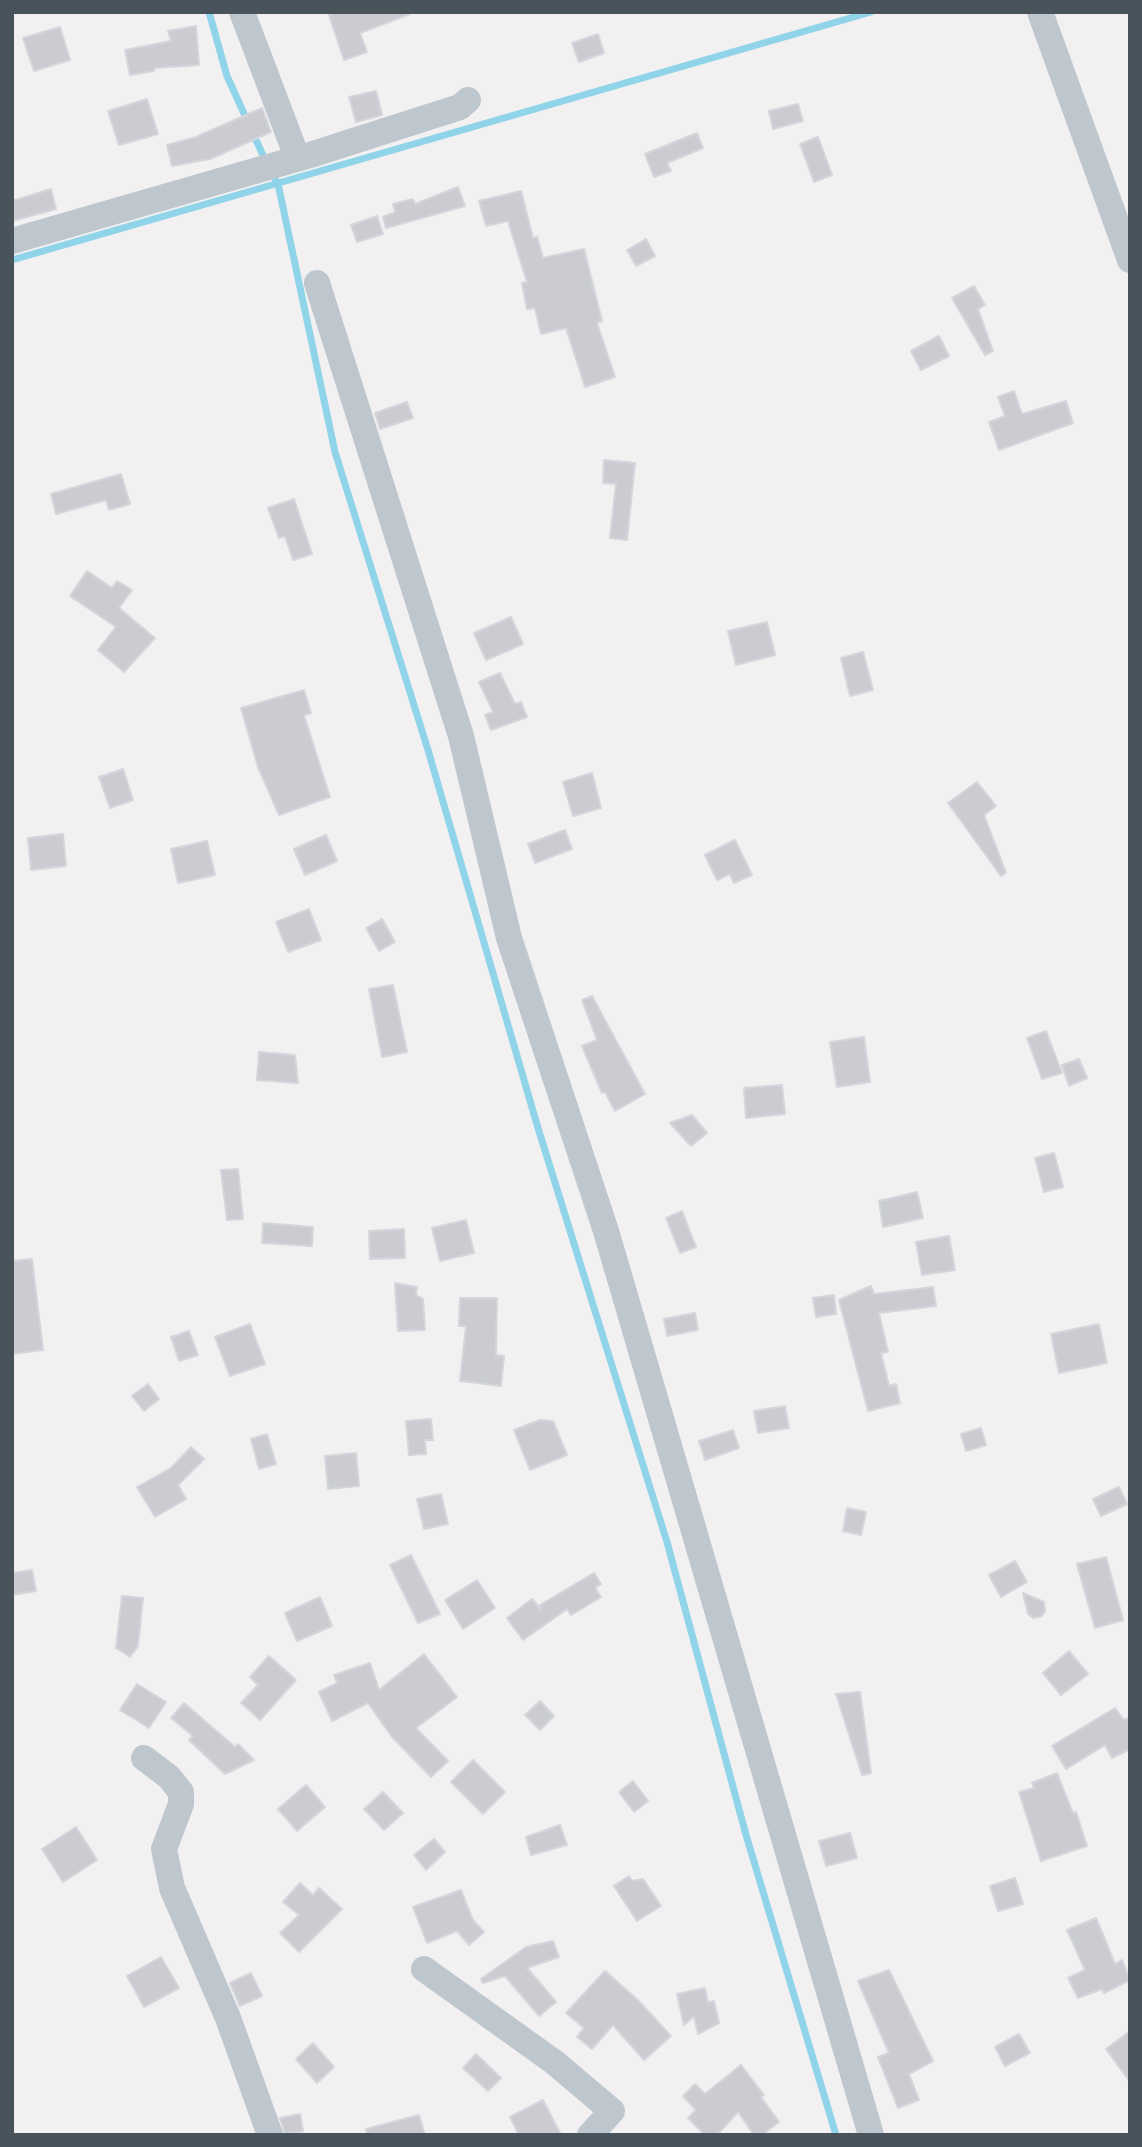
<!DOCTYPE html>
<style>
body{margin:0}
#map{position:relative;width:1142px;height:2147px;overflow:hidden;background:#f2f0f0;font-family:Cabin,sans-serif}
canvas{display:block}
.frame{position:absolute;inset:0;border:14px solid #48535c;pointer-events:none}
</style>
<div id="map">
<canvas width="1142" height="2147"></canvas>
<div class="frame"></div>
</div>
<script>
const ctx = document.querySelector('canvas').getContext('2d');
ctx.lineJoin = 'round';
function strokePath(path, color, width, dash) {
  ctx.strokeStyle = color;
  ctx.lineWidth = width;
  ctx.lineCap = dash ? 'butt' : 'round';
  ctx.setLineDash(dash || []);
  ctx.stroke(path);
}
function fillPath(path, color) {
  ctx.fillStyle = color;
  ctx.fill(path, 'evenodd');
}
const stream = new Path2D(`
 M 209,12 L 227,76 L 266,162
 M 271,172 L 278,184 L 335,452 L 428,750 L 538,1128 L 667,1542 L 746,1835 L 836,2135
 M 12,260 L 871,12`);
const building = new Path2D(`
 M 328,12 L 410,12 L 410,14 L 360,33 L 367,52 L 344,60 Z
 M 196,26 L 199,65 L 154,68 L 154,71 L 130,75 L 125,50 L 171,41 L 168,31 Z
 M 60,27 L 70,60 L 34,71 L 23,38 Z
 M 598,34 L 604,53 L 579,62 L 572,43 Z
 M 376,91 L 382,115 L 356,122 L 349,97 Z
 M 147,99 L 158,134 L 119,145 L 108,111 Z
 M 798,104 L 803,121 L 773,129 L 769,111 Z
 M 262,108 L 271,132 L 210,159 L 172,166 L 167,145 L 196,137 Z
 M 697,133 L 703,148 L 667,163 L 671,171 L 654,177 L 645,154 Z
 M 818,137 L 832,175 L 814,182 L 800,144 Z
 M 458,187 L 465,206 L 386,228 L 383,217 L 395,212 L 393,204 L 413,199 L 415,204 Z
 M 51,189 L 56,209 L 12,221 L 12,201 Z
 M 521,191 L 533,238 L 537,237 L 543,258 L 584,249 L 602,321 L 597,323 L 615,377 L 585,387 L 566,328 L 541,334 L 535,308 L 527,309 L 522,283 L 527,282 L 508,221 L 486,226 L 479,201 Z
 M 377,216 L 383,234 L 357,242 L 351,225 Z
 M 646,239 L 655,256 L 636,266 L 627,250 Z
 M 974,286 L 985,305 L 978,309 L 993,351 L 985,355 L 952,298 Z
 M 939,336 L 949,356 L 921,370 L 911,351 Z
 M 1014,391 L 1022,414 L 1066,401 L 1073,423 L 999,450 L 989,422 L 1005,416 L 998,397 Z
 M 407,402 L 413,418 L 380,429 L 375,413 Z
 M 604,460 L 635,463 L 627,540 L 610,538 L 616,484 L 603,483 Z
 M 121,474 L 130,504 L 109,510 L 106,500 L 56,514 L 51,494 Z
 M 294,499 L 312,554 L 293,560 L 285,536 L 279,538 L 268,508 Z
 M 87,571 L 112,588 L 117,581 L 132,590 L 119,608 L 155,638 L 124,672 L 98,650 L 116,627 L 70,596 Z
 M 511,617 L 523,644 L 486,660 L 474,633 Z
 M 767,622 L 775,655 L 736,665 L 728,631 Z
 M 863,652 L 873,690 L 850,696 L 841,658 Z
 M 500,673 L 515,704 L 521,702 L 527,717 L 491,730 L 485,715 L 493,712 L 479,682 Z
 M 304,690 L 311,713 L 304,715 L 330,797 L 279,815 L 258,767 L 241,708 Z
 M 123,769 L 133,800 L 110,808 L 99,777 Z
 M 592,773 L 601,808 L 573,816 L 563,782 Z
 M 977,782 L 996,806 L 984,815 L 1006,873 L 1001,876 L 948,803 Z
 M 565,830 L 572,849 L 535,863 L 528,844 Z
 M 63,834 L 66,866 L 31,870 L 28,838 Z
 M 326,835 L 337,861 L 305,875 L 294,849 Z
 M 735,840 L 752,875 L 734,883 L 730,874 L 717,880 L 705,855 Z
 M 207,841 L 215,875 L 178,883 L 171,849 Z
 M 309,909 L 321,940 L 288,952 L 276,922 Z
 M 382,919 L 395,942 L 379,951 L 366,928 Z
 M 393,985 L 407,1052 L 382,1057 L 369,989 Z
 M 592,996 L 645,1094 L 615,1111 L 605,1092 L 602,1093 L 582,1046 L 597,1040 L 582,1000 Z
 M 1046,1031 L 1062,1073 L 1042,1079 L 1027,1038 Z
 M 864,1037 L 870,1082 L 837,1087 L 830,1042 Z
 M 259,1052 L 295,1055 L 298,1083 L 257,1080 Z
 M 1079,1059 L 1087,1078 L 1069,1086 L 1062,1065 Z
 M 782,1085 L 785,1114 L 746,1118 L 744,1088 Z
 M 692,1115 L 707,1133 L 691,1146 L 670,1123 Z
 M 1054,1153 L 1063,1187 L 1044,1192 L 1035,1158 Z
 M 238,1169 L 243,1219 L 227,1220 L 221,1170 Z
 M 917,1192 L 923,1218 L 883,1227 L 879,1201 Z
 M 682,1211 L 696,1247 L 680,1253 L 666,1218 Z
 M 466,1220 L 474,1253 L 440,1261 L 432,1228 Z
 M 263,1223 L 313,1227 L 312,1246 L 262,1243 Z
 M 404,1229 L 405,1258 L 370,1259 L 369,1231 Z
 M 949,1236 L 955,1270 L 922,1275 L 916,1242 Z
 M 32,1259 L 43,1350 L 12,1354 L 12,1261 Z
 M 395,1283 L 417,1287 L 416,1295 L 423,1299 L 425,1330 L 398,1331 Z
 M 871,1286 L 874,1294 L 933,1287 L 936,1306 L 879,1313 L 888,1352 L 881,1353 L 889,1386 L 896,1384 L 900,1403 L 868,1411 L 839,1300 Z
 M 834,1295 L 836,1314 L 816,1317 L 813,1298 Z
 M 460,1298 L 497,1298 L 496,1355 L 504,1356 L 501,1386 L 460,1381 L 466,1326 L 459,1326 Z
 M 695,1313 L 698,1330 L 667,1336 L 664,1319 Z
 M 250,1324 L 265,1364 L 230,1376 L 215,1337 Z
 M 1099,1324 L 1107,1363 L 1059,1373 L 1051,1334 Z
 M 189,1331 L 198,1355 L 179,1361 L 171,1337 Z
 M 148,1384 L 159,1399 L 144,1411 L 132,1396 Z
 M 785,1406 L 789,1428 L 758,1433 L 754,1411 Z
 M 431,1419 L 433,1440 L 425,1440 L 426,1454 L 409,1455 L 406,1421 Z
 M 540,1420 L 553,1421 L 567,1455 L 530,1470 L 514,1430 Z
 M 981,1428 L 986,1445 L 966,1451 L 961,1434 Z
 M 733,1430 L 739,1448 L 705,1460 L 699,1441 Z
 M 267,1434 L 276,1464 L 259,1469 L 251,1439 Z
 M 191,1447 L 204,1459 L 178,1485 L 186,1499 L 155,1517 L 137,1487 L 171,1468 Z
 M 356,1453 L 359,1486 L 328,1489 L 325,1456 Z
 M 1119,1487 L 1127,1504 L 1101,1516 L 1093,1499 Z
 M 441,1494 L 448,1524 L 424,1529 L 417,1499 Z
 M 847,1508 L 866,1512 L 861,1535 L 843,1531 Z
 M 411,1555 L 440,1614 L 418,1623 L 390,1565 Z
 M 1106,1557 L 1123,1620 L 1095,1628 L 1077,1564 Z
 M 1015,1561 L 1027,1582 L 1001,1597 L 989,1575 Z
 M 32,1570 L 36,1591 L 12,1595 L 12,1573 Z
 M 594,1573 L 601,1584 L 595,1588 L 601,1597 L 571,1615 L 567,1609 L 523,1640 L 507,1618 L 532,1599 L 541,1610 L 540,1605 Z
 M 477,1580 L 495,1608 L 463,1629 L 445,1600 Z
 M 1023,1593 L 1044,1602 L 1045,1611 L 1042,1616 L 1033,1618 L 1028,1614 Z
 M 122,1596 L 143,1598 L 138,1646 L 130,1657 L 116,1648 Z
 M 320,1597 L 332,1626 L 297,1641 L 285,1613 Z
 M 1069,1651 L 1088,1674 L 1061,1695 L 1043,1673 Z
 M 424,1654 L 457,1697 L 416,1728 L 448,1761 L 431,1777 L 392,1737 L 368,1703 L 332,1721 L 319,1692 L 337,1683 L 334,1675 L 370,1663 L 379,1690 Z
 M 269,1656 L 296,1680 L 260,1720 L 241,1703 L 258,1685 L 250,1677 Z
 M 137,1684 L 166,1702 L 149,1728 L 120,1710 Z
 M 860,1692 L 871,1773 L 862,1775 L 836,1694 Z
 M 540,1701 L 554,1716 L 540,1730 L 525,1715 Z
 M 184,1703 L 235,1747 L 238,1744 L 254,1760 L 225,1774 L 189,1740 L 193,1736 L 171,1718 Z
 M 1115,1708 L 1124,1720 L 1130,1717 L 1130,1749 L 1112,1758 L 1105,1745 L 1066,1769 L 1052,1746 Z
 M 473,1760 L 505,1792 L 483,1814 L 451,1782 Z
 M 1057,1773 L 1073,1813 L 1076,1812 L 1087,1846 L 1041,1861 L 1019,1792 L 1034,1788 L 1032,1783 Z
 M 633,1781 L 648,1801 L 634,1812 L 619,1792 Z
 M 306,1785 L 325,1807 L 297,1831 L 278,1809 Z
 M 383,1792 L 403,1813 L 384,1830 L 364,1809 Z
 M 560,1825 L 567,1845 L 531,1855 L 526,1837 Z
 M 76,1827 L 97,1860 L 63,1882 L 42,1849 Z
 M 850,1833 L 857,1858 L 826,1866 L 819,1841 Z
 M 434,1839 L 445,1852 L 426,1870 L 414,1855 Z
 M 629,1876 L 632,1881 L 643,1879 L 661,1906 L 637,1921 L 614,1886 Z
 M 1015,1878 L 1023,1904 L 998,1911 L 990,1886 Z
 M 300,1883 L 313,1895 L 319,1888 L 342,1909 L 299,1952 L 280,1933 L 299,1915 L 283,1902 Z
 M 461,1890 L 473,1920 L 484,1932 L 469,1945 L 457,1931 L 427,1943 L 413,1907 Z
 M 1096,1918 L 1115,1964 L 1122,1960 L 1130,1980 L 1104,1993 L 1102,1989 L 1078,1998 L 1068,1978 L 1085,1970 L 1067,1930 Z
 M 553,1941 L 559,1957 L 527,1968 L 556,2002 L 539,2016 L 505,1976 L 483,1983 L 481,1979 L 526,1947 Z
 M 161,1957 L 179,1988 L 144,2007 L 127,1976 Z
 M 889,1970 L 933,2061 L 909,2074 L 919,2100 L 898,2108 L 878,2057 L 889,2053 L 858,1981 Z
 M 605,1971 L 638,2000 L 671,2036 L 644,2060 L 613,2025 L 592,2049 L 577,2037 L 584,2028 L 566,2013 Z
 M 251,1973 L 262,1996 L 240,2006 L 230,1983 Z
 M 705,1988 L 708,2003 L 714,2001 L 719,2023 L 698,2034 L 694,2016 L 684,2025 L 677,1994 Z
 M 1130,2031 L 1130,2082 L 1106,2049 Z
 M 1019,2034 L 1030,2053 L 1005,2066 L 995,2047 Z
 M 313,2043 L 334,2067 L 317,2083 L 296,2059 Z
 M 476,2054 L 501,2078 L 488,2091 L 463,2068 Z
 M 741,2065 L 764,2095 L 761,2097 L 779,2122 L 762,2135 L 754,2135 L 738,2112 L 717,2135 L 705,2135 L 688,2118 L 696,2110 L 683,2096 L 695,2084 L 705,2094 Z
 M 543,2100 L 561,2135 L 519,2135 L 510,2117 Z
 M 300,2114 L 303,2131 L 285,2134 L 280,2118 Z
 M 419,2115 L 425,2135 L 367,2135 L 366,2129 Z`);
const minor = new Path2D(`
 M 242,12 L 297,157
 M 1040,12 L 1130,260
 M 12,241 L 310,155 L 460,107 L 468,100
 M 317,283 L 461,736 L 509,938 L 606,1231 L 871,2135
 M 144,1758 L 169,1777 L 181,1792 L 181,1804 L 164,1849 L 172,1888 L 228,2018 L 270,2135
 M 424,1969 L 554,2062 L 612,2111 L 590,2135`);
strokePath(stream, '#8fd4e9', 7);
fillPath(building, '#caccd2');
strokePath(building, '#d4d6db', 2);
strokePath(minor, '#bec7ce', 26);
</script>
